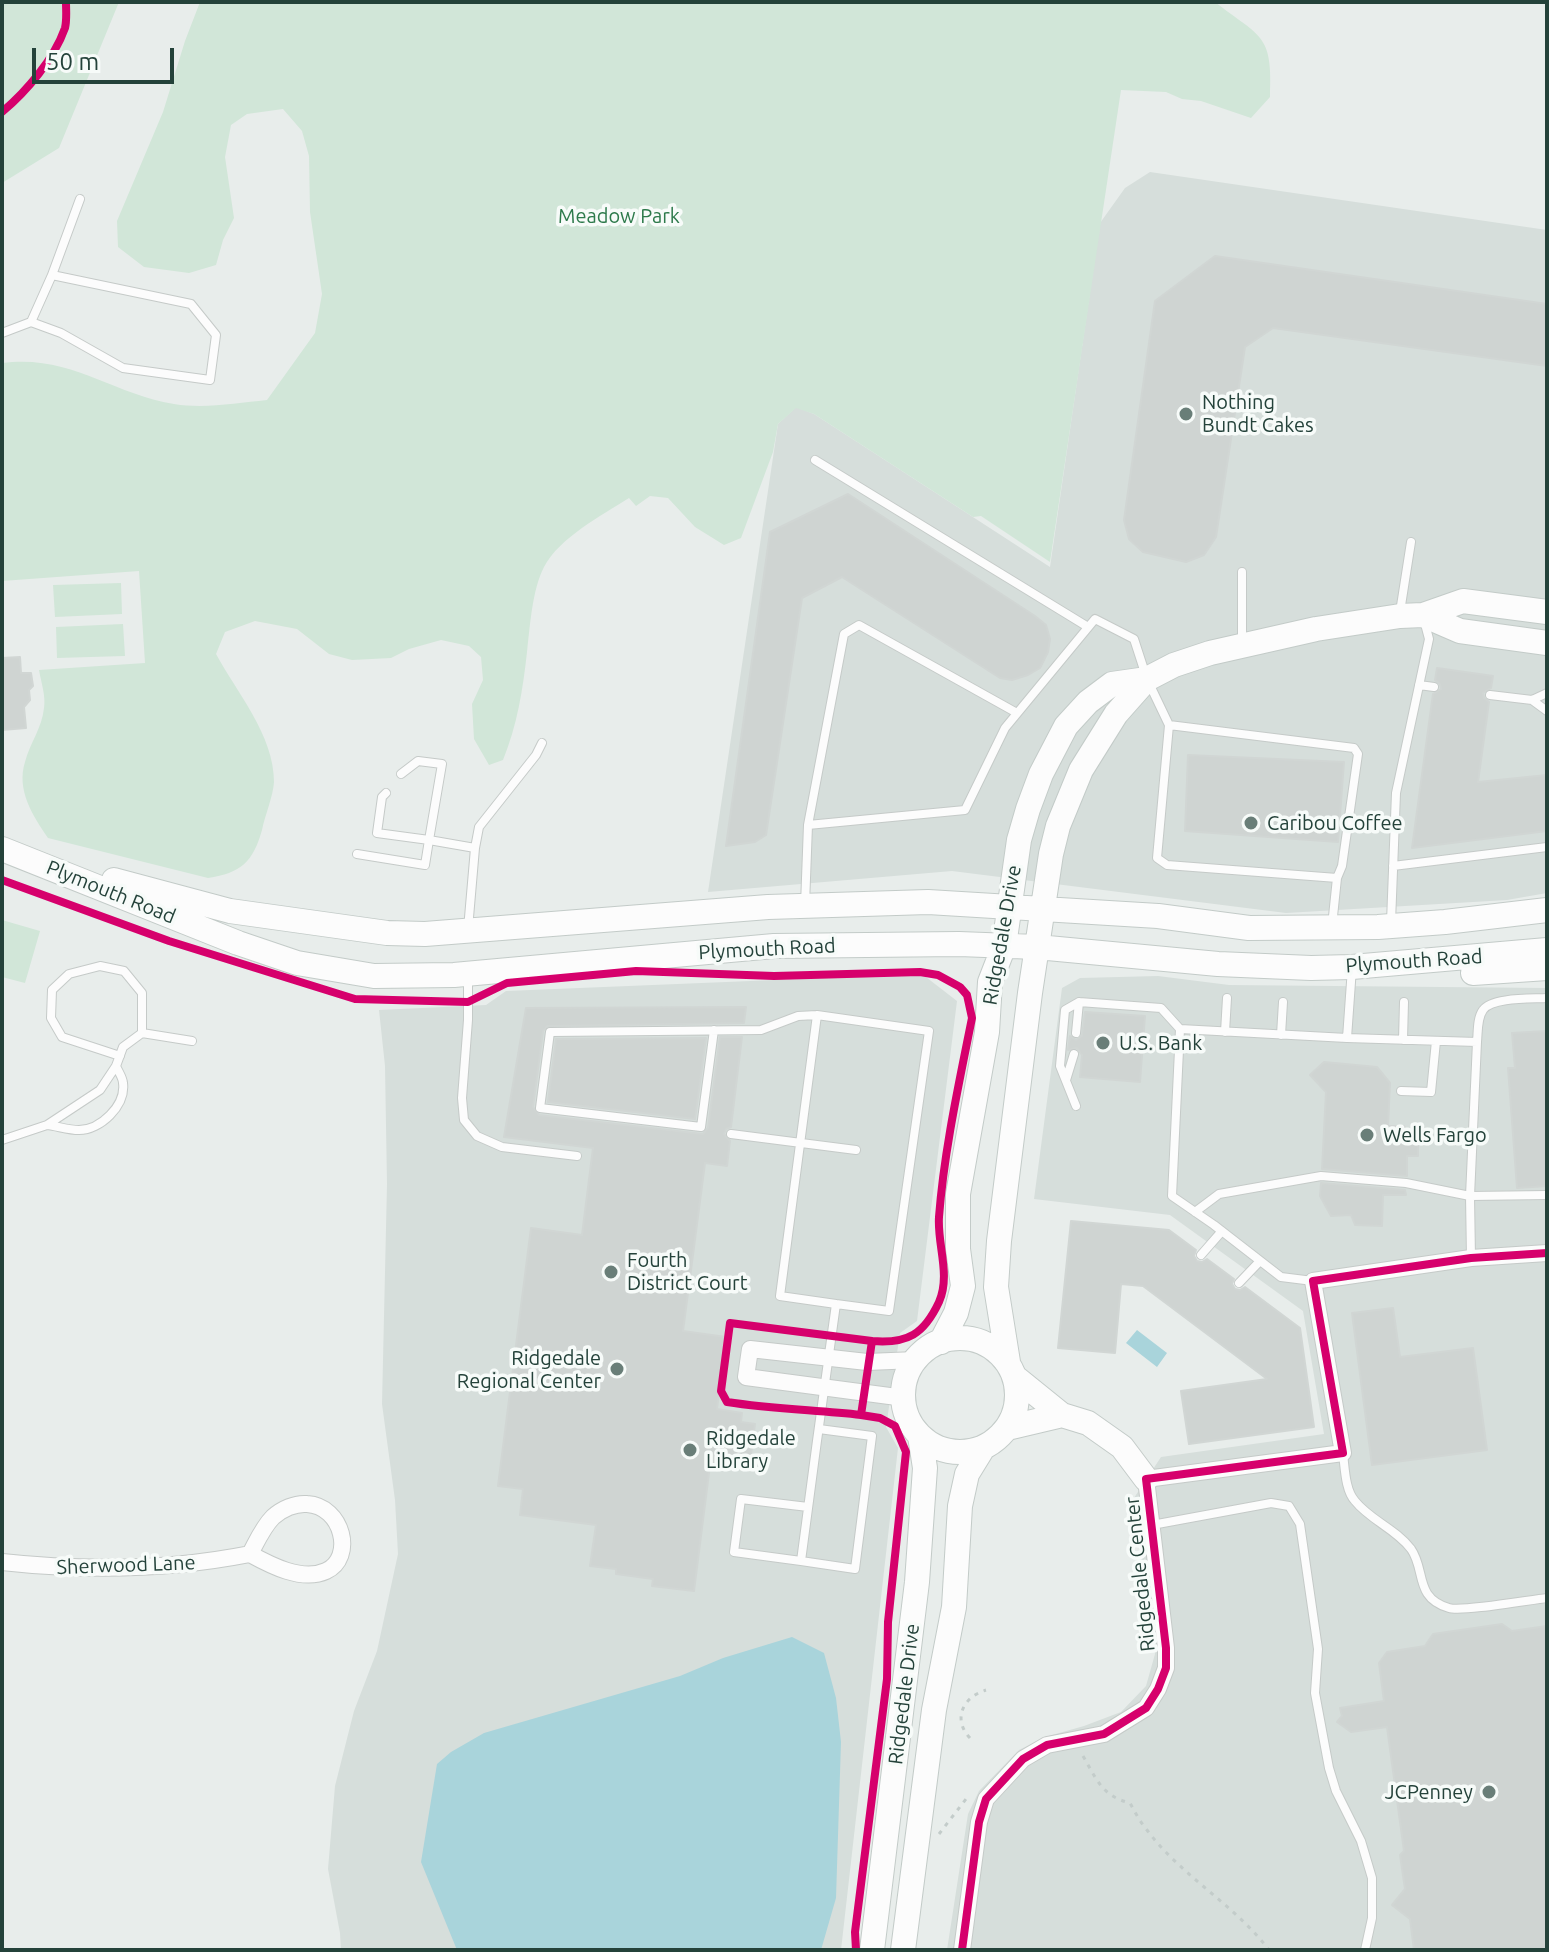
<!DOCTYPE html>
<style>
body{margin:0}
#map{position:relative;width:1549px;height:1952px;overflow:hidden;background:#e8edeb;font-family:Ubuntu,sans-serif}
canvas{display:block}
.frame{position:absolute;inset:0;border:4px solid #24423a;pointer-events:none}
.scale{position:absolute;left:32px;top:48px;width:142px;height:36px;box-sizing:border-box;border:4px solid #24423a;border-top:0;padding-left:10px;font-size:24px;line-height:28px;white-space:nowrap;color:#24423a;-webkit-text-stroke:6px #f7fbf9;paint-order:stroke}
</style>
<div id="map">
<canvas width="1549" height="1952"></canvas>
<div class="frame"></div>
<div class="scale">50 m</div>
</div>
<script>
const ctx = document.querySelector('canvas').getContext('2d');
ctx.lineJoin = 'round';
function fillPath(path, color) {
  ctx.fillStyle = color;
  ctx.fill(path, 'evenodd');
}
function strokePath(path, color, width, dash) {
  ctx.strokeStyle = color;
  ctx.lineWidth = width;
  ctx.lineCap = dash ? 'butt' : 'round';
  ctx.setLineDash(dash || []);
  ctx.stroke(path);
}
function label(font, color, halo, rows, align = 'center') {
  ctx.font = font + ' Ubuntu,sans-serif';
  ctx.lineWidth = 7;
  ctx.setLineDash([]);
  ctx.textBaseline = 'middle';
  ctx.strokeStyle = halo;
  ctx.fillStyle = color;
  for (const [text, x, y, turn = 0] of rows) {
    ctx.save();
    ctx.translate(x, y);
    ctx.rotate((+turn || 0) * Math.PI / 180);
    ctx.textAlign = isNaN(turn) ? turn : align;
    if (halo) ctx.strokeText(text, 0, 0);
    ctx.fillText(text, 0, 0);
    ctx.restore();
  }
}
const built = new Path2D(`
 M 1150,172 L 1547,230 L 1547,893 L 1507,900 L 1286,913 L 952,871 L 708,892 L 778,424 L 796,407 L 814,414 L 1050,567 L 1100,223 L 1125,188 Z
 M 922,974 L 957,1001 L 917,1321 L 900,1333 L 886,1427 L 898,1448 L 841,1950 L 341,1950 L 340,1933 L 328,1869 L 335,1786 L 354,1711 L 377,1651 L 398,1554 L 395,1500 L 382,1404 L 387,1184 L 385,1066 L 379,1010 L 486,1005 L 506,991 Z
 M 1158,976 L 1229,985 L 1547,988 L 1547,1950 L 947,1950 L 968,1814 L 979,1791 L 1019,1750 L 1045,1737 L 1084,1726 L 1121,1712 L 1146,1686 L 1155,1654 L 1132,1501 L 1161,1457 L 1324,1434 L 1303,1311 L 1170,1215 L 1034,1199 L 1062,988 L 1080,978 Z`);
const green = new Path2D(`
 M 2,2 L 119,2 L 59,148 L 2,183 Z
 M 200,2 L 1215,2 C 1261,38 1273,33 1270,97 L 1251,118 L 1201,101 L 1182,99 L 1166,92 L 1121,90 L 1050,562 L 981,516 L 973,517 L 814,414 L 796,408 L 778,424 L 773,452 L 741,538 L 724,545 L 695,527 L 668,498 L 650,496 L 636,506 L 629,498 C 602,515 559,538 544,567 C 532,590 530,627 527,652 C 523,689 517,726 503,760 L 489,765 L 474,739 L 472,704 L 483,680 L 481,657 L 469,646 L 441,640 L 409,649 L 391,658 L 352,660 L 329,654 L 297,629 L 255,621 L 225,632 L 216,654 C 237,693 274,735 274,782 C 273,797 265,815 262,830 C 253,862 241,873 208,878 L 48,838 C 33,816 16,790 25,762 C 30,743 42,728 44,708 C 46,696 41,682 39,670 L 145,663 L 139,571 L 2,581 L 2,363 C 70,354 110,393 174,404 C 204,409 237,403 267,400 L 315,333 L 322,294 L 310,212 L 309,156 L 302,131 L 283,109 L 247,114 L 231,125 L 225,157 L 234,218 L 223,240 L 216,265 L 189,273 L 144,267 L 118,247 L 117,221 L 163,112 L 185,41 Z
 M 121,583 L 122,614 L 55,617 L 53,585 Z
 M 123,624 L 125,656 L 57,658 L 56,627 Z
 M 2,920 L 40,931 L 25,983 L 2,977 Z`);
const water = new Path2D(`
 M 1137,1330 L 1167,1353 L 1157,1367 L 1126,1343 Z
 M 792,1637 L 824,1653 L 836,1698 L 841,1742 L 836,1898 L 821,1950 L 457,1950 L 421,1862 L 437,1764 L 451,1752 L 484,1733 L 680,1676 L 723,1658 Z`);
const building = new Path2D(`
 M 1215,256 L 1547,304 L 1547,366 L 1273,328 L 1245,347 L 1216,537 L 1204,555 L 1186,562 L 1143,552 L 1129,539 L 1124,520 L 1155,301 Z
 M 848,494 L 1035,616 L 1046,625 L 1050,639 L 1048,652 L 1040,668 L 1028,675 L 1012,680 L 1000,678 L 842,577 L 802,598 L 766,835 L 755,842 L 726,846 L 770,532 Z
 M 20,657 L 21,673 L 31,673 L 33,686 L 29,690 L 30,700 L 24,707 L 26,728 L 2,730 L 2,658 Z
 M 1437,668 L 1493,676 L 1491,688 L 1483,693 L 1484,698 L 1489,702 L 1478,782 L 1547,775 L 1547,831 L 1412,848 L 1433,694 L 1441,689 L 1440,684 L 1435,680 Z
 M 1188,755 L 1344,762 L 1338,842 L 1185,831 Z
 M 746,1007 L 744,1023 L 547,1026 L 543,1031 L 533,1107 L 539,1115 L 703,1134 L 708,1128 L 720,1037 L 742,1037 L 731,1127 L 726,1129 L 724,1134 L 730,1141 L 727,1166 L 705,1163 L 683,1331 L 726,1337 L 717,1409 L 742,1413 L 741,1422 L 755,1424 L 749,1470 L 710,1465 L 694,1591 L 652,1586 L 653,1579 L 616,1574 L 616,1569 L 590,1566 L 596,1525 L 520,1515 L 523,1489 L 498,1486 L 531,1228 L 582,1235 L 593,1148 L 504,1137 L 526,1008 Z
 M 1085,1012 L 1145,1016 L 1140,1082 L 1080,1077 L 1082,1055 L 1077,1048 L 1068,1050 L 1070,1036 L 1076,1040 L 1082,1036 Z
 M 1547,1031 L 1547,1186 L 1517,1188 L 1508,1068 L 1515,1068 L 1512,1033 Z
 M 706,1038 L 695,1119 L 548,1102 L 556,1039 Z
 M 1324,1062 L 1377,1067 L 1390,1083 L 1388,1126 L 1404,1126 L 1418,1145 L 1418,1156 L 1407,1156 L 1407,1176 L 1322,1169 L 1326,1092 L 1310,1075 Z
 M 1321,1183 L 1405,1190 L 1406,1195 L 1383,1195 L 1382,1226 L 1355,1225 L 1351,1215 L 1331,1216 L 1320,1196 Z
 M 1071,1221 L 1169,1230 L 1196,1250 L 1194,1256 L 1197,1261 L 1202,1262 L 1207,1259 L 1234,1279 L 1232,1284 L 1235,1289 L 1240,1290 L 1245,1287 L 1300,1328 L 1314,1427 L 1189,1444 L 1181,1391 L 1267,1379 L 1143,1286 L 1121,1284 L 1115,1353 L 1058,1348 Z
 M 1393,1308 L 1400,1357 L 1473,1348 L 1487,1450 L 1372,1465 L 1352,1313 Z
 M 1502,1624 L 1512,1631 L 1547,1626 L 1547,1950 L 1414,1950 L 1410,1919 L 1392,1905 L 1405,1889 L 1400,1855 L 1404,1851 L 1387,1727 L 1351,1732 L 1337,1722 L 1342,1716 L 1340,1708 L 1384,1701 L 1379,1663 L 1387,1652 L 1425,1646 L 1433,1634 Z`);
const path = new Path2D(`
 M 970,1738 C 952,1719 963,1697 986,1690
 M 1083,1756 C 1097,1780 1102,1796 1130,1803 C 1135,1812 1140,1822 1147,1830 C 1181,1876 1234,1904 1269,1950
 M 939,1834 L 966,1799`);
const lane = new Path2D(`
 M 52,275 L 80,199
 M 2,333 L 31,322 L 61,333 L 123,368 L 210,380 L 216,335 L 191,304 L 52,275 L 31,322
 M 815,460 L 1088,627
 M 1400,612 L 1411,542
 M 1242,643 L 1242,572
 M 1419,685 L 1434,687
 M 1490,695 L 1532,700 L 1547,693
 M 1532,700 L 1547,711
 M 1169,725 L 1354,748 L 1358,754 L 1342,866 L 1337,878
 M 401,774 L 418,761 L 442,764 L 429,840 L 475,848
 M 808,825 L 844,634 L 859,625 L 1017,713
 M 357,854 L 425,865 L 429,840 L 377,833 L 382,797 L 386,793
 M 1393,866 L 1547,847
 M 805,905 L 808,825 L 965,810 L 1005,728 L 1095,619 L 1134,639 L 1147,679 L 1169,725 L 1157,858 L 1167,865 L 1337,878 L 1332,926
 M 1391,922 L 1396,793 L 1429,639 L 1424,620
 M 468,929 L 475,848 L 479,827 L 536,755 L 542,743
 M 468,975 L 468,1020 L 462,1098 L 464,1120 L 477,1136 L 502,1147 L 577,1156
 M 714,1030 L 701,1127 L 540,1108 L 550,1032 L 761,1030 L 798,1016 L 817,1015
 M 1225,1032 L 1227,998
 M 1076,1033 L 1079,1002
 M 1281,1035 L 1283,1002
 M 1347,1038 L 1477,1042 L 1470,1196 L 1471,1258
 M 1403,1040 L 1404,1002
 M 1477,1042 C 1478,1032 1477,1018 1483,1010 C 1492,997 1532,999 1547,998
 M 120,1056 L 62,1037 L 51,1018 L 52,990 L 69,974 L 100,966 L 124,971 L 142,993 L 142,1033
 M 1066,1080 L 1074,1054
 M 1401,1091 L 1431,1092 L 1436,1041
 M 1076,1106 L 1060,1066 L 1065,1010 L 1079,1002 L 1161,1008 L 1180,1029
 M 47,1125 C 57,1126 68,1130 79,1130 C 100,1130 126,1106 123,1083 C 123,1078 118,1071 116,1066
 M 731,1134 L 856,1150
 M 2,1140 L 47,1125 L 100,1090 L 116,1066 L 123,1047 L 142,1033 L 192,1041
 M 1195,1212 L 1219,1194 L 1321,1176 L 1406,1183 L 1470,1196 L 1547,1195
 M 1201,1255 L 1222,1231
 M 1313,1281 L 1281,1277 L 1214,1225 L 1172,1196 L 1180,1029 L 1347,1038 L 1352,968
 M 1239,1283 L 1260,1261
 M 819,1429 L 872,1436 L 855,1569 L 801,1561 C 812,1475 824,1390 836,1304 L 889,1311 L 929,1031 L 817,1015 L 780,1296 L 836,1304
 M 1343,1454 C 1345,1468 1345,1490 1355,1501 C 1370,1520 1396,1529 1411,1549 C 1426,1570 1414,1598 1449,1608 C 1462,1612 1529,1600 1547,1598
 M 1152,1525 L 1271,1503 L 1289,1506 L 1300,1524 L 1318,1649 L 1315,1693 L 1329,1768 L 1336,1791 L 1361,1841 L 1372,1878 L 1372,1918 L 1365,1950
 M 801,1561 L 734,1552 L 741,1499 L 808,1507`);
const street = new Path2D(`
 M 904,1403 L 897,1397 L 746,1377 L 750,1349 L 867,1362 L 916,1360
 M 2,1562 C 84,1571 169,1570 250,1554 C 270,1565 302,1582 326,1571 C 355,1558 343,1506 307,1504 C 295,1503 282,1509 273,1517 C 263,1527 257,1541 250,1554
 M 962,1950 L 979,1822 L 986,1799 L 1023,1759 L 1047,1745 L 1104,1734 L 1146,1708 L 1158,1689 L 1166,1668 L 1166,1648 L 1146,1479 L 1343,1453 L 1313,1281 L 1471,1258 L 1547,1253`);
const secondary = new Path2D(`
 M 1423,615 L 1460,631 L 1547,643
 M 2,849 L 238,943 L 297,963 L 374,976 L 454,975 L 774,946 L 959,944 L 1037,947 L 1218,964 L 1311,968 L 1352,967 L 1547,950
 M 114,880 L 230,911 L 387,933 L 425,934 L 768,907 L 928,902 L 1158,916 L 1249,928 L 1378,927 L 1445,922 L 1547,910
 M 1473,973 L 1547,968
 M903 1395a57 57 0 1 1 114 0a57 57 0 1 1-114 0Z
 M 941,1342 L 956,1313 L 963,1286 L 958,1249 L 958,1194 L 987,1032 L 990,982 L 1004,946 L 1019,840 L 1028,809 L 1041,774 L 1066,726 L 1088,702 L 1112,684 L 1147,679
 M 1008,1362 L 996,1287 L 999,1241 L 1030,993 L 1051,854 L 1058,826 L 1081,770 L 1116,714 L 1147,679 L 1174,665 L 1210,653 L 1316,629 L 1400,616 L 1423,615 L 1463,601 L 1547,612
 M 1015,1377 L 1062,1415 L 1088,1423 L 1122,1447 L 1146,1479
 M 1007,1428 L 1062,1415
 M 872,1950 L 917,1582 L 925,1468 L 920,1436
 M 903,1950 L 934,1710 L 954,1607 L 960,1506 L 967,1474 L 983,1448`);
const cycleway = new Path2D(`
 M 2,112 C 27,91 54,59 65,28 C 67,20 66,10 66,2
 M 2,880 L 169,941 L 355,999 L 468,1002 L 507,983 L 636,971 L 774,976 L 920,972 L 938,975 L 960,987 L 967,995 L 972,1018 C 959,1083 944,1151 939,1217 C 937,1244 951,1275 939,1302 C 924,1334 908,1344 872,1341 L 861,1415 L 880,1418 L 895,1426 L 906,1452 L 888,1622 L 887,1679 L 855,1932 L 856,1950
 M 861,1415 C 815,1410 772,1409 727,1402 L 721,1391 L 730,1323 L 872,1341
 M 962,1950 L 979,1822 L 986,1799 L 1023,1759 L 1047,1745 L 1104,1734 L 1146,1708 L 1158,1689 L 1166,1668 L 1166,1648 L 1146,1479 L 1343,1453 L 1313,1281 L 1471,1258 L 1547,1253`);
const markers = [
 [1186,414,8,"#697e78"],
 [1251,823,8,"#697e78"],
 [1103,1043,8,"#697e78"],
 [1367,1135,8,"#697e78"],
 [611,1272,8,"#697e78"],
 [617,1369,8,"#697e78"],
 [690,1450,8,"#697e78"],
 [1489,1792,8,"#697e78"]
];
const parkNames = [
 ["Meadow Park",619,216]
];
const poiNames = [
 ["Nothing",1202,402],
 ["Bundt Cakes",1202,425],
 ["Caribou Coffee",1267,823],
 ["U.S. Bank",1119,1043],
 ["Wells Fargo",1383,1135],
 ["Fourth",627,1260],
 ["District Court",627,1283],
 ["Ridgedale",601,1358,"right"],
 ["Regional Center",601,1381,"right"],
 ["Ridgedale",706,1438],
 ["Library",706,1461],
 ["JCPenney",1473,1792,"right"]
];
const streetNames = [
 ["Plymouth Road",111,892,22],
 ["Ridgedale Drive",1002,935,-80],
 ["Plymouth Road",767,949,-3],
 ["Plymouth Road",1414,961,-4],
 ["Sherwood Lane",126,1565,-2],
 ["Ridgedale Center",1140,1574,-96],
 ["Ridgedale Drive",904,1694,-83]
];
fillPath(built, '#d6dedb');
fillPath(green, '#d1e6d8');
fillPath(water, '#a9d4db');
fillPath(building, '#cfd4d2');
strokePath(building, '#d1d6d4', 2);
strokePath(lane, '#c5cac8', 10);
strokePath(street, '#c5cac8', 18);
strokePath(secondary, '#c3cbc8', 26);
strokePath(path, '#c3ccca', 3, [4, 6]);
strokePath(lane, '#fcfcfc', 8);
strokePath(street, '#fcfcfc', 16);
strokePath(secondary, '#fcfcfc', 24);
strokePath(cycleway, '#d6006c', 8);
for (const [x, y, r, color] of markers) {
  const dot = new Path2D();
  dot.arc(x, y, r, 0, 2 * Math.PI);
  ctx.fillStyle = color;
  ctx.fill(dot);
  strokePath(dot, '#f7fbf9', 3);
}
label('20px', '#2d7a4b', '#f7fbf9', parkNames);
label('20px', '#24423a', '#f7fbf9', poiNames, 'left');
label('20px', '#24423a', '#f7fbf9', streetNames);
</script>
